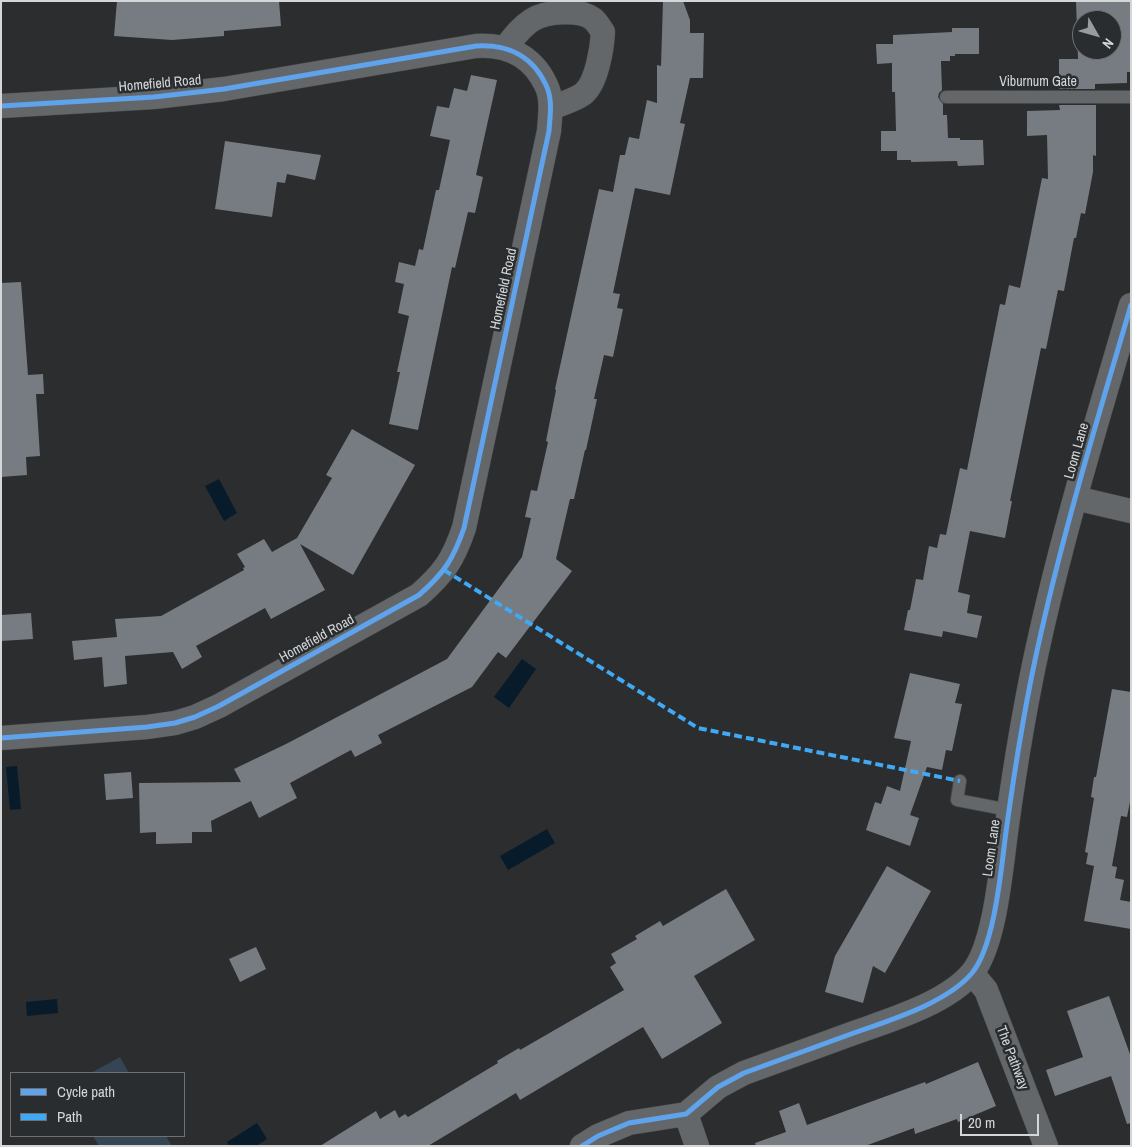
<!DOCTYPE html>
<style>
body{margin:0}
#map{position:relative;width:1132px;height:1147px;overflow:hidden;background:#2b2d2f;font-family:"Archivo Narrow",sans-serif}
canvas{display:block}
.frame{position:absolute;inset:0;border:2px solid #d4d6d7;pointer-events:none}
.legend{position:absolute;left:10px;top:1072px;width:175px;height:65px;box-sizing:border-box;background:#2a2d30;border:1px solid #6e7173;margin:0;padding:6px 9px;list-style:none;font-size:15px;color:#d4d6d7}
.legend li{display:flex;align-items:center;gap:10px;height:25px}
.legend b{width:25px;border:1px solid #6e7173}
.north{position:absolute;left:1072px;top:10px;width:50px;height:50px;box-sizing:border-box;background:#2a2d30;border:1px solid #6e7173;border-radius:50%;rotate:128deg;font-size:14px;font-weight:700;line-height:20px;text-align:center;color:#d4d6d7}
.north::after{content:'';display:block;margin:auto;width:18px;height:22px;background:#999b9c;clip-path:polygon(50% 0,100% 100%,50% 72%,0 100%)}
.scale{position:absolute;left:960px;top:1114px;width:79px;height:22px;box-sizing:border-box;border:2px solid #d4d6d7;border-top:0;padding-left:6px;font-size:15px;line-height:18px;white-space:nowrap;color:#d4d6d7;-webkit-text-stroke:4px #2a2d30;paint-order:stroke}
</style>
<div id="map">
<canvas width="1132" height="1147"></canvas>
<div class="frame"></div>
<ul class="legend">
<li><b style="height:6px;background:#60a3ed"></b>Cycle path</li>
<li><b style="height:6px;background:#3fa9f5"></b>Path</li>
</ul>
<div class="north">N</div>
<div class="scale">20 m</div>
</div>
<script>
const ctx = document.querySelector('canvas').getContext('2d');
ctx.lineJoin = 'round';
function fillPath(path, color) {
  ctx.fillStyle = color;
  ctx.fill(path, 'evenodd');
}
function strokePath(path, color, width, dash) {
  ctx.strokeStyle = color;
  ctx.lineWidth = width;
  ctx.lineCap = dash ? 'butt' : 'round';
  ctx.setLineDash(dash || []);
  ctx.stroke(path);
}
function label(font, color, halo, rows, align = 'center') {
  ctx.font = font + ' "Archivo Narrow",sans-serif';
  ctx.lineWidth = 5;
  ctx.setLineDash([]);
  ctx.textBaseline = 'middle';
  ctx.strokeStyle = halo;
  ctx.fillStyle = color;
  for (const [text, x, y, turn = 0] of rows) {
    ctx.save();
    ctx.translate(x, y);
    ctx.rotate((+turn || 0) * Math.PI / 180);
    ctx.textAlign = isNaN(turn) ? turn : align;
    if (halo) ctx.strokeText(text, 0, 0);
    ctx.fillText(text, 0, 0);
    ctx.restore();
  }
}
const green = new Path2D(`
 M 120,1057 L 129,1073 L 91,1073 Z
 M 93,1136 L 166,1136 L 172,1146 L 99,1146 Z`);
const water = new Path2D(`
 M 219,479 L 237,513 L 224,521 L 205,486 Z
 M 522,659 L 536,669 L 509,708 L 494,697 Z
 M 17,766 L 21,809 L 10,810 L 6,767 Z
 M 547,829 L 555,843 L 508,870 L 500,856 Z
 M 57,999 L 58,1013 L 27,1016 L 26,1002 Z
 M 257,1123 L 267,1139 L 256,1146 L 229,1146 L 227,1142 Z`);
const building = new Path2D(`
 M 117,1 L 279,1 L 281,26 L 224,31 L 224,36 L 172,40 L 114,36 Z
 M 663,1 L 683,1 L 690,20 L 690,33 L 704,33 L 703,78 L 690,78 L 680,123 L 685,124 L 670,195 L 635,188 L 613,293 L 620,294 L 617,308 L 623,309 L 613,357 L 604,355 L 594,399 L 597,399 L 586,450 L 585,450 L 574,499 L 570,499 L 556,559 L 572,571 L 506,658 L 498,652 L 472,687 L 378,735 L 382,743 L 355,757 L 351,750 L 290,783 L 297,798 L 259,818 L 251,801 L 211,821 L 212,832 L 192,832 L 192,843 L 156,844 L 156,832 L 140,833 L 139,783 L 241,782 L 234,769 L 288,743 L 447,659 L 522,557 L 531,518 L 525,517 L 531,490 L 537,491 L 548,442 L 546,441 L 556,390 L 555,389 L 599,189 L 613,192 L 620,155 L 625,155 L 629,137 L 639,139 L 647,100 L 657,103 L 657,65 L 661,66 Z
 M 1076,1 L 1131,1 L 1131,72 L 1127,72 L 1127,83 L 1095,84 L 1095,89 L 1059,89 L 1059,59 L 1078,59 ZM 1082,20 L 1112,20 L 1112,50 L 1082,50 Z
 M 952,28 L 979,28 L 979,54 L 955,54 L 955,56 L 950,56 L 950,61 L 941,61 L 942,90 L 939,93 L 938,97 L 943,104 L 943,115 L 947,115 L 948,138 L 960,138 L 960,140 L 983,140 L 984,165 L 958,166 L 957,161 L 911,162 L 911,160 L 897,160 L 897,151 L 881,151 L 881,131 L 896,131 L 895,92 L 892,92 L 892,63 L 877,64 L 876,44 L 893,44 L 893,35 L 952,32 Z
 M 471,75 L 497,80 L 476,175 L 483,177 L 475,213 L 468,212 L 455,268 L 452,267 L 418,430 L 389,424 L 400,372 L 397,372 L 409,316 L 398,313 L 404,284 L 395,282 L 399,262 L 415,266 L 419,249 L 423,250 L 436,190 L 439,190 L 450,140 L 430,136 L 437,106 L 449,108 L 454,88 L 467,91 Z
 M 1059,105 L 1096,105 L 1096,156 L 1093,155 L 1093,172 L 1085,214 L 1081,213 L 1076,238 L 1074,238 L 1064,291 L 1058,290 L 1046,349 L 1041,348 L 1010,501 L 1012,501 L 1005,538 L 970,531 L 958,592 L 970,595 L 967,613 L 982,616 L 977,638 L 943,631 L 942,637 L 904,630 L 908,610 L 910,610 L 916,579 L 923,580 L 929,546 L 937,548 L 940,534 L 946,535 L 960,468 L 967,470 L 1000,304 L 1005,305 L 1009,285 L 1020,288 L 1042,178 L 1048,179 L 1047,135 L 1027,136 L 1027,111 L 1060,110 Z
 M 225,141 L 321,155 L 315,180 L 287,174 L 285,183 L 277,182 L 272,217 L 215,209 Z
 M 21,282 L 28,375 L 43,374 L 44,394 L 36,394 L 40,456 L 26,457 L 27,475 L 1,477 L 1,283 Z
 M 352,429 L 415,465 L 353,575 L 300,544 L 325,590 L 271,619 L 265,608 L 196,646 L 202,657 L 182,669 L 173,652 L 125,656 L 127,684 L 104,687 L 102,657 L 74,660 L 72,641 L 117,637 L 115,619 L 161,616 L 244,570 L 243,568 L 245,567 L 237,554 L 264,539 L 272,552 L 297,538 L 332,478 L 326,475 Z
 M 31,613 L 33,639 L 1,641 L 1,615 Z
 M 910,673 L 960,684 L 955,703 L 962,704 L 952,751 L 946,750 L 942,770 L 927,767 L 910,815 L 919,818 L 910,846 L 866,830 L 875,802 L 881,804 L 887,786 L 900,791 L 911,741 L 894,738 Z
 M 1112,689 L 1131,692 L 1131,797 L 1127,817 L 1121,816 L 1112,866 L 1117,867 L 1115,878 L 1124,880 L 1120,900 L 1131,902 L 1131,929 L 1084,921 L 1094,866 L 1086,864 L 1088,853 L 1085,852 L 1094,798 L 1091,797 L 1094,777 L 1096,777 Z
 M 131,772 L 133,798 L 106,800 L 104,774 Z
 M 887,866 L 931,891 L 885,973 L 873,966 L 863,1003 L 825,992 L 835,956 Z
 M 726,889 L 755,940 L 694,976 L 722,1023 L 662,1059 L 643,1027 L 520,1100 L 516,1093 L 428,1146 L 320,1146 L 376,1111 L 380,1119 L 395,1110 L 399,1118 L 405,1114 L 408,1117 L 498,1063 L 497,1061 L 519,1048 L 520,1050 L 624,990 L 610,967 L 616,963 L 611,954 L 637,939 L 635,936 L 660,921 L 663,926 Z
 M 256,947 L 266,969 L 240,982 L 229,959 Z
 M 1109,996 L 1131,1057 L 1131,1123 L 1127,1124 L 1111,1076 L 1055,1096 L 1046,1070 L 1083,1057 L 1067,1011 Z
 M 978,1062 L 996,1106 L 958,1122 L 957,1119 L 915,1134 L 914,1128 L 865,1146 L 756,1146 L 755,1143 L 786,1132 L 779,1111 L 799,1103 L 807,1125 L 925,1082 L 926,1084 Z`);
const lane = new Path2D(`
 M 946,97 L 1131,97
 M 960,781 L 957,800 L 1009,810`);
const street = new Path2D(`
 M 505,48 C 513,38 521,27 532,20 C 546,11 580,9 593,19 C 597,22 600,28 603,32 C 602,48 597,83 583,94 C 575,100 561,104 551,108
 M 1,106 L 154,97 L 224,89 L 476,46 C 506,44 532,55 546,85 C 553,99 550,116 549,131 L 464,528 C 453,560 444,573 419,595 L 219,706 L 195,717 L 175,723 L 147,727 L 1,738
 M 1075,498 L 1131,511
 M 972,973 L 986,990 L 1046,1146
 M 686,1114 L 697,1146
 M 582,1146 L 598,1136 L 629,1123 L 686,1114 L 718,1087 L 744,1073 C 780,1060 815,1047 851,1034 C 887,1021 946,1004 972,973 C 995,945 1001,869 1006,832 C 1015,766 1026,698 1041,633 C 1066,522 1099,414 1131,305`);
const quiet = new Path2D(`
 M 444,570 L 698,728 L 960,781`);
const cycleway = new Path2D(`
 M 1,106 L 154,97 L 224,89 L 476,46 C 506,44 532,55 546,85 C 553,99 550,116 549,131 L 464,528 C 453,560 444,573 419,595 L 219,706 L 195,717 L 175,723 L 147,727 L 1,738
 M 582,1146 L 598,1136 L 629,1123 L 686,1114 L 718,1087 L 744,1073 C 780,1060 815,1047 851,1034 C 887,1021 946,1004 972,973 C 995,945 1001,869 1006,832 C 1015,766 1026,698 1041,633 C 1066,522 1099,414 1131,305`);
const streetNames = [
 ["Viburnum Gate",1038,82],
 ["Homefield Road",160,84,-5],
 ["Homefield Road",504,289,-78],
 ["Loom Lane",1077,451,-74],
 ["Homefield Road",317,639,-29],
 ["Loom Lane",992,848,-82],
 ["The Pathway",1012,1058,69]
];
fillPath(green, '#354553');
fillPath(water, '#081b2a');
fillPath(building, '#767c81');
strokePath(lane, '#474849', 14);
strokePath(street, '#474849', 25);
strokePath(lane, '#64676a', 12);
strokePath(street, '#64676a', 24);
strokePath(quiet, '#3fa9f5', 4, [8, 4]);
strokePath(cycleway, '#60a3ed', 5);
label('14px', '#d4d6d7', '#2a2d30', streetNames);
</script>
